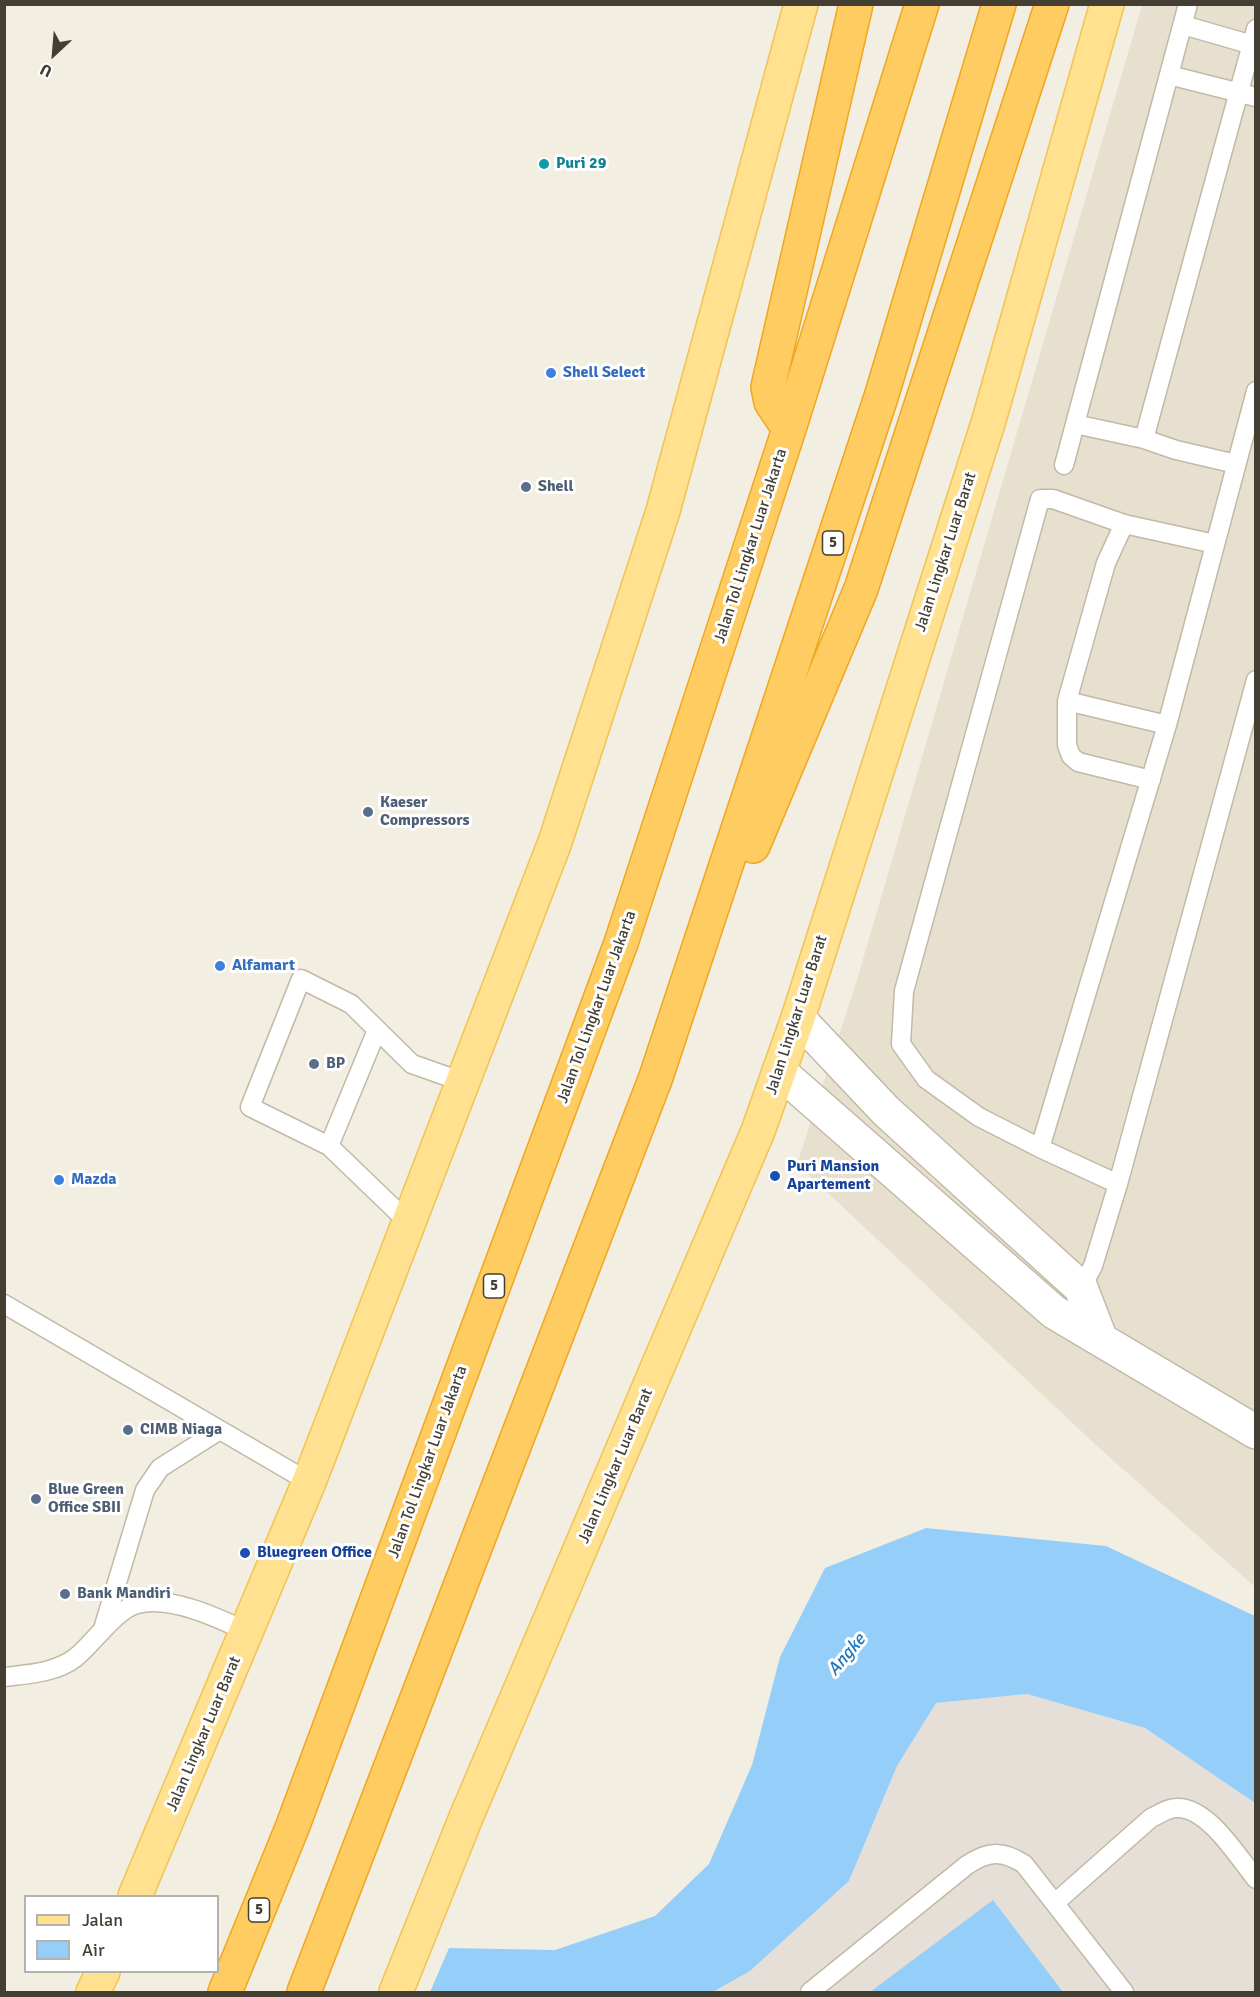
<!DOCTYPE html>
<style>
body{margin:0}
#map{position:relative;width:1260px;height:1997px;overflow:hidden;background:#f3eee2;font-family:Signika,sans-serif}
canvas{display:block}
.frame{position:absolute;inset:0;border:6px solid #453e32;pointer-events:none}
.legend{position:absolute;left:24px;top:1895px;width:195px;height:78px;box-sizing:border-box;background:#fff;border:2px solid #b5b2ad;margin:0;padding:8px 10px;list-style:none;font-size:18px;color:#453e32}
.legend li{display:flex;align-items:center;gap:12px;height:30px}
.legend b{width:30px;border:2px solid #b5b2ad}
.north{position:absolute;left:24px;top:24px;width:60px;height:60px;-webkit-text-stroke:4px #fff;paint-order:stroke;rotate:206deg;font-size:16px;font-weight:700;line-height:24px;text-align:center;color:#453e32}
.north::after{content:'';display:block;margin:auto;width:21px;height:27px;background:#453e32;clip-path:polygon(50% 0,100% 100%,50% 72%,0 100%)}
</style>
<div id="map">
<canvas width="1260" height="1997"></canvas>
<div class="frame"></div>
<ul class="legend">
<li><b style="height:8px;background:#ffe18f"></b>Jalan</li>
<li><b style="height:16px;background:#95cff9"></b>Air</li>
</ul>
<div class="north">U</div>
</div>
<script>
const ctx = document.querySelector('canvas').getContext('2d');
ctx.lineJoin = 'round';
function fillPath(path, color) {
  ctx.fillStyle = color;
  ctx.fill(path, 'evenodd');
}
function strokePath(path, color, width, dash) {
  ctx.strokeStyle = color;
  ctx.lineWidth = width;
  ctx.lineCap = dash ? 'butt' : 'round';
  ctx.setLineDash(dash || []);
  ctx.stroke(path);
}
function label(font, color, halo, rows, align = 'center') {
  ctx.font = font + ' Signika,sans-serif';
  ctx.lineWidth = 6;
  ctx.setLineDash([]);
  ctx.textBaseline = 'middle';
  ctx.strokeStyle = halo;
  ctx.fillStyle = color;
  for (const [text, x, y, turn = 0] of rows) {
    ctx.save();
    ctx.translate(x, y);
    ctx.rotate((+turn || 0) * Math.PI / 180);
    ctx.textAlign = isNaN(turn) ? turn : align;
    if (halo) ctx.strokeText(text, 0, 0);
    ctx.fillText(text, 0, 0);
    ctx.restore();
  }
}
const residential = new Path2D(`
 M 1142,5 L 1255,5 L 1255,1587 L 1097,1446 L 797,1164 L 856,983 Z`);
const industrial = new Path2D(`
 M 1027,1694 L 1145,1728 L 1255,1803 L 1255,1992 L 713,1992 L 750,1971 L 849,1881 L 897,1766 L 935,1703 Z`);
const water = new Path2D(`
 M 926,1528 L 1106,1546 L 1255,1616 L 1255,1803 L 1145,1728 L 1027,1694 L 936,1703 L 897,1766 L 849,1881 L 750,1971 L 713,1992 L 430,1992 L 449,1948 L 555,1950 L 655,1916 L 709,1864 L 752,1765 L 780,1657 L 825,1568 Z
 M 993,1900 L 1063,1992 L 870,1992 Z`);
const lane = new Path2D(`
 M 1183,25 L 1256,46
 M 1169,75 L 1256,97
 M 1075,424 L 1144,439 L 1176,450 L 1236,464
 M 1144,439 L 1256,29
 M 1064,465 L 1188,4
 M 1067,701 L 1167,725
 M 1151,780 L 1078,762 L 1071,756 L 1067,745 L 1067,701 L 1106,563 L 1124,524 L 1215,544
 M 329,1146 L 377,1030
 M 1040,1148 L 979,1117 L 926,1079 L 901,1044 L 904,991 L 1040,499 L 1053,499 L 1124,524
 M 1118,1184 L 1040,1148 L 1167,725 L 1256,391
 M 409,1223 L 329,1146 L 250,1107 L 301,979 L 351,1004 L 412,1064 L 463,1082
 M 1081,1288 L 1093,1266 L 1118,1184 L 1256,680
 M 4,1304 L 309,1482
 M 103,1629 L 145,1490 L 160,1468 L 220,1430
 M 4,1677 C 28,1674 55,1673 75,1658 C 92,1645 116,1609 137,1604 C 170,1595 218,1618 248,1632
 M 1056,1902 L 1151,1818 C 1160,1814 1167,1808 1177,1808 C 1208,1807 1238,1857 1256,1879
 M 810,1992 L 967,1865 C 988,1851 1002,1850 1024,1864 L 1124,1992`);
const street = new Path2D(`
 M 798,1018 L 886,1111 L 1081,1288 L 1101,1340
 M 779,1071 L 1054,1312 L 1256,1432`);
const primary = new Path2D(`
 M 135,1896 L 309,1482 L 555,842 L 663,511 L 801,4
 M 93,1992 L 103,1972
 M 396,1992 L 467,1815 L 758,1131 L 798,1018 L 989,420 L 1107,4`);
const highway = new Path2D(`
 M 789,429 L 771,402 L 768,387 L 856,4
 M 753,846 L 861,589 L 1052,4
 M 225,1992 L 292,1828 L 621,943 L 789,429 L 922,4
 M 304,1992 L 656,1077 L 882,394 L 999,4`);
const markers = [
 [544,164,6,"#0f9aa8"],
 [551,373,6,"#3f7fe0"],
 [526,487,6,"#5c6f8a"],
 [368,812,6,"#5c6f8a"],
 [220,966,6,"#3f7fe0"],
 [314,1064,6,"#5c6f8a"],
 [775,1176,6,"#1a4fb4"],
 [59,1180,6,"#3f7fe0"],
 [128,1430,6,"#5c6f8a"],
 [36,1499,6,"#5c6f8a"],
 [245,1553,6,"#1a4fb4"],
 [65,1594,6,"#5c6f8a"]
];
const shields = [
 [833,543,21],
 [494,1286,21],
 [259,1910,21]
];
const shieldNames = [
 ["5",833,543],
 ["5",494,1286],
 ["5",259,1910]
];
const cultureNames = [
 ["Puri 29",556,164]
];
const shopNames = [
 ["Shell Select",563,373],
 ["Alfamart",232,966],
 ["Mazda",71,1180]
];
const serviceNames = [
 ["Shell",538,487],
 ["Kaeser",380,803],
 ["Compressors",380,821],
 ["BP",326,1064],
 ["CIMB Niaga",140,1430],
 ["Blue Green",48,1490],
 ["Office SBII",48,1508],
 ["Bank Mandiri",77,1594]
];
const streetNames = [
 ["Jalan Tol Lingkar Luar Jakarta",751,546,-72],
 ["Jalan Lingkar Luar Barat",946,552,-72],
 ["Jalan Tol Lingkar Luar Jakarta",597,1007,-70],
 ["Jalan Lingkar Luar Barat",797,1015,-72],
 ["Jalan Tol Lingkar Luar Jakarta",428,1462,-70],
 ["Jalan Lingkar Luar Barat",616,1466,-67],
 ["Jalan Lingkar Luar Barat",204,1734,-67]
];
const transitNames = [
 ["Puri Mansion",787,1167],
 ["Apartement",787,1185],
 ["Bluegreen Office",257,1553]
];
const waterNames = [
 ["Angke",847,1655,-50]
];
fillPath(residential, '#e8e0cf');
fillPath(industrial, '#e5dfd7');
fillPath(water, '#95cff9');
strokePath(lane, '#c2b9a6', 21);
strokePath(street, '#c2b9a6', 36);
strokePath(primary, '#f1c351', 36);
strokePath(highway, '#f0a61f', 36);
strokePath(lane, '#fff', 18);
strokePath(street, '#fff', 33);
strokePath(primary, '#ffe18f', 33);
strokePath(highway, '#ffcc61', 33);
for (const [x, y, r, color] of markers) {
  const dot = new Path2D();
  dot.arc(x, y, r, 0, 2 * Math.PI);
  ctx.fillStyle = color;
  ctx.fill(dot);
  strokePath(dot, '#fff', 2);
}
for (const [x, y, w] of shields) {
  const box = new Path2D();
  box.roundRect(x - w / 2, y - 12, w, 24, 4.5);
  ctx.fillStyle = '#fff';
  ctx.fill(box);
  strokePath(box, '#453e32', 1.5);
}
label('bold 15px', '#453e32', null, shieldNames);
label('bold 16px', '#0d838f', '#fff', cultureNames, 'left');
label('bold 16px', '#366cbe', '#fff', shopNames, 'left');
label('bold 16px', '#4e5e75', '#fff', serviceNames, 'left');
label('16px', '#453e32', '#fff', streetNames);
label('bold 16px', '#164399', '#fff', transitNames, 'left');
label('italic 18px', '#1f78bd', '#fff', waterNames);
</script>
